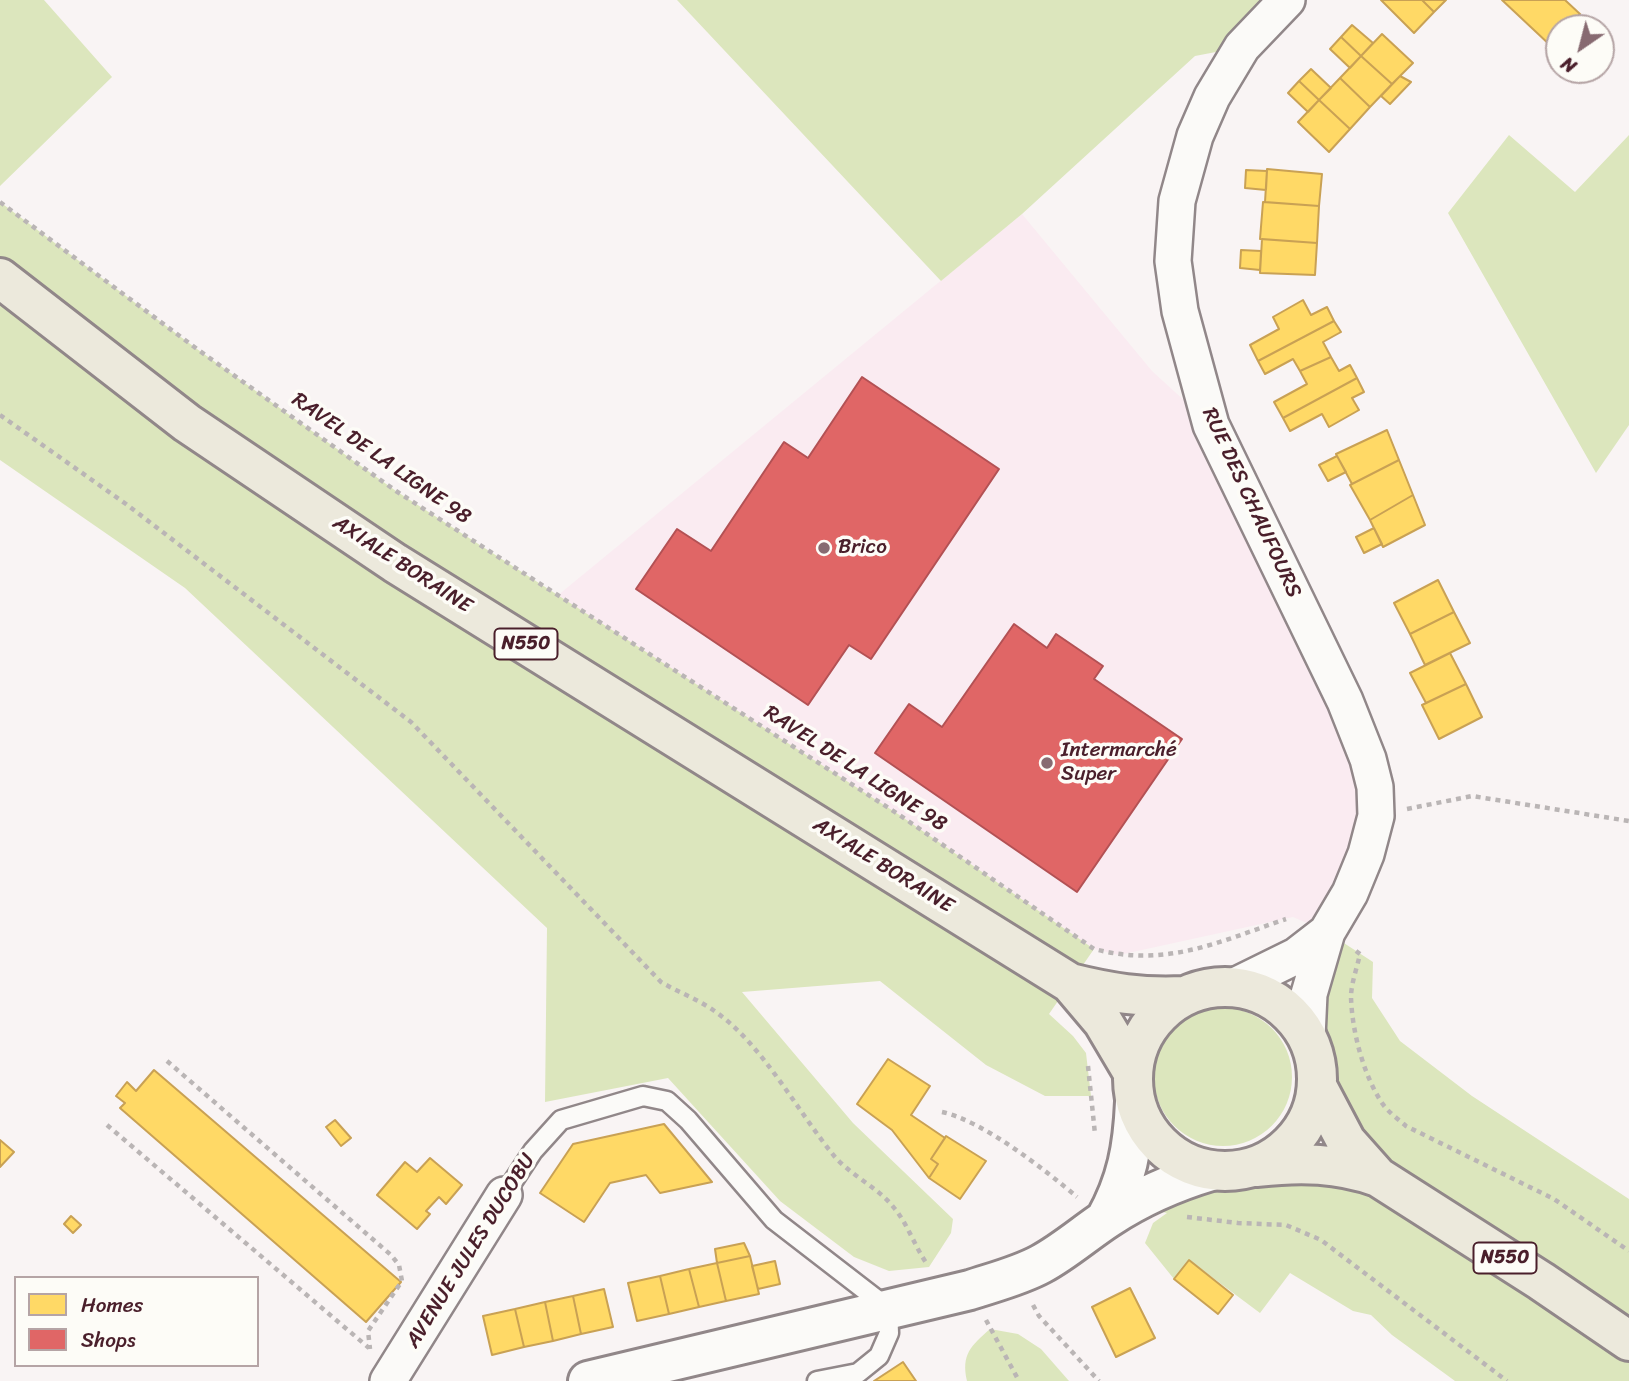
<!DOCTYPE html>
<meta charset="utf-8">
<style>
body{margin:0}
#map{position:relative;width:1629px;height:1381px;overflow:hidden;background:#f9f4f4;font-family:Sriracha,sans-serif}
canvas{display:block}
.legend{position:absolute;left:14px;top:1276px;width:245px;height:91px;box-sizing:border-box;background:#fdfcf7;border:2px solid #b5a4a5;margin:0;padding:9px 12px;list-style:none;font-size:21px;color:#4a1f2b}
.legend li{display:flex;align-items:center;gap:14px;height:35px}
.legend b{width:35px;border:2px solid #b5a4a5}
.north{position:absolute;left:1545px;top:14px;width:70px;height:70px;box-sizing:border-box;background:#fdfcf7;border:2px solid #b5a4a5;border-radius:50%;rotate:215deg;font-size:19px;font-weight:700;line-height:28px;text-align:center;color:#4a1f2b}
.north::after{content:'';display:block;margin:auto;width:24px;height:32px;background:#876a71;clip-path:polygon(50% 0,100% 100%,50% 72%,0 100%)}
</style>
<div id="map">
<canvas width="1629" height="1381"></canvas>
<ul class="legend">
<li><b style="height:19px;background:#ffd966"></b>Homes</li>
<li><b style="height:19px;background:#e06666"></b>Shops</li>
</ul>
<div class="north">N</div>
</div>
<script>
const ctx = document.querySelector('canvas').getContext('2d');
ctx.lineJoin = 'round';
function fillPath(path, color) {
  ctx.fillStyle = color;
  ctx.fill(path, 'evenodd');
}
function strokePath(path, color, width, dash) {
  ctx.strokeStyle = color;
  ctx.lineWidth = width;
  ctx.lineCap = dash ? 'butt' : 'round';
  ctx.setLineDash(dash || []);
  ctx.stroke(path);
}
function label(font, color, halo, rows, align = 'center') {
  ctx.font = font + ' Sriracha,sans-serif';
  ctx.lineWidth = 7;
  ctx.setLineDash([]);
  ctx.textBaseline = 'middle';
  ctx.strokeStyle = halo;
  ctx.fillStyle = color;
  for (const [text, x, y, turn = 0] of rows) {
    ctx.save();
    ctx.translate(x, y);
    ctx.rotate((+turn || 0) * Math.PI / 180);
    ctx.textAlign = isNaN(turn) ? turn : align;
    if (halo) ctx.strokeText(text, 0, 0);
    ctx.fillText(text, 0, 0);
    ctx.restore();
  }
}
const built = new Path2D(`
 M 1022,214 L 1152,371 L 1211,425 L 1375,787 L 1327,932 L 1293,917 L 1119,955 L 1094,949 L 898,814 L 557,596 Z`);
const green = new Path2D(`
 M 0,0 L 44,0 L 112,77 L 0,186 Z
 M 677,0 L 1287,0 L 1242,47 L 1195,56 L 1022,214 L 941,281 Z
 M 1509,135 L 1575,192 L 1629,135 L 1629,425 L 1596,473 L 1448,213 Z
 M 0,202 L 197,349 L 396,491 L 898,814 L 1094,949 L 1049,1014 L 1073,1036 L 1086,1053 L 1091,1096 L 1045,1096 L 986,1065 L 880,981 L 742,992 L 853,1123 L 953,1219 L 951,1233 L 929,1267 L 889,1271 L 854,1257 L 780,1201 L 668,1078 L 545,1102 L 547,928 L 185,588 L 0,460 Z
 M 1327,932 L 1373,962 L 1372,998 L 1400,1041 L 1472,1096 L 1629,1199 L 1629,1381 L 1455,1381 L 1392,1335 L 1371,1315 L 1353,1311 L 1290,1273 L 1260,1313 L 1189,1260 L 1174,1279 L 1145,1243 L 1153,1223 L 1167,1213 L 1129,1204 L 1211,1171 L 1230,1172 L 1249,1169 L 1334,1165 L 1317,1086 L 1316,1061 L 1307,1037 Z
 M1154 1077a69 69 0 1 1 138 0a69 69 0 1 1-138 0Z
 M 990,1329 L 1018,1334 L 1041,1349 L 1069,1381 L 967,1381 C 961,1354 971,1346 990,1329 Z`);
const homes = new Path2D(`
 M 1381,0 L 1422,0 L 1434,12 L 1414,33 Z
 M 1422,0 L 1446,0 L 1434,12 Z
 M 1502,0 L 1565,0 L 1580,14 L 1567,28 L 1559,28 L 1559,37 L 1551,46 Z
 M 1352,25 L 1373,43 L 1361,56 L 1341,37 Z
 M 1382,34 L 1413,63 L 1392,84 L 1361,56 Z
 M 1341,37 L 1361,56 L 1350,68 L 1330,49 Z
 M 1361,56 L 1392,84 L 1370,107 L 1340,78 Z
 M 1311,69 L 1331,88 L 1319,100 L 1299,81 Z
 M 1400,76 L 1411,82 L 1390,104 L 1381,96 Z
 M 1340,78 L 1370,107 L 1350,129 L 1319,100 Z
 M 1299,81 L 1319,100 L 1308,112 L 1288,93 Z
 M 1319,100 L 1350,129 L 1329,152 L 1298,122 Z
 M 1267,169 L 1322,174 L 1319,206 L 1265,202 Z
 M 1246,170 L 1267,171 L 1266,190 L 1245,188 Z
 M 1263,202 L 1319,206 L 1317,243 L 1260,239 Z
 M 1262,239 L 1317,243 L 1315,275 L 1260,273 Z
 M 1241,250 L 1261,251 L 1260,270 L 1240,268 Z
 M 1303,300 L 1311,315 L 1327,307 L 1334,321 L 1258,361 L 1250,345 L 1279,329 L 1273,317 Z
 M 1334,321 L 1341,332 L 1323,342 L 1331,357 L 1300,371 L 1293,359 L 1265,374 L 1258,361 Z
 M 1331,357 L 1339,371 L 1350,365 L 1357,378 L 1283,418 L 1274,402 L 1307,384 L 1300,371 Z
 M 1357,378 L 1364,392 L 1352,398 L 1359,410 L 1329,427 L 1322,414 L 1290,431 L 1283,418 Z
 M 1387,430 L 1399,460 L 1352,484 L 1336,454 Z
 M 1337,456 L 1346,472 L 1328,481 L 1319,465 Z
 M 1399,460 L 1413,495 L 1370,520 L 1350,485 Z
 M 1413,495 L 1425,525 L 1383,547 L 1370,520 Z
 M 1374,528 L 1382,544 L 1364,553 L 1356,537 Z
 M 1438,580 L 1454,612 L 1410,634 L 1394,603 Z
 M 1454,612 L 1470,643 L 1425,665 L 1410,634 Z
 M 1450,653 L 1466,684 L 1426,703 L 1410,673 Z
 M 1466,684 L 1482,717 L 1439,739 L 1422,705 Z
 M 888,1059 L 930,1086 L 911,1115 L 945,1138 L 931,1159 L 938,1164 L 929,1178 L 892,1130 L 857,1104 Z
 M 154,1070 L 401,1282 L 366,1322 L 120,1108 L 125,1103 L 116,1096 L 127,1082 L 136,1091 Z
 M 335,1120 L 351,1138 L 341,1146 L 326,1127 Z
 M 664,1124 L 712,1182 L 660,1193 L 646,1175 L 610,1183 L 584,1222 L 540,1193 L 573,1144 Z
 M 946,1136 L 986,1161 L 960,1199 L 929,1178 L 938,1164 L 931,1159 Z
 M 0,1140 L 14,1152 L 0,1167 Z
 M 430,1158 L 462,1185 L 446,1204 L 439,1197 L 426,1211 L 430,1214 L 417,1229 L 377,1195 L 405,1162 L 417,1172 Z
 M 71,1216 L 81,1225 L 73,1233 L 64,1224 Z
 M 744,1243 L 750,1256 L 717,1263 L 715,1249 Z
 M 750,1256 L 759,1294 L 726,1301 L 717,1263 Z
 M 1189,1260 L 1233,1295 L 1218,1314 L 1174,1279 Z
 M 775,1261 L 780,1284 L 758,1289 L 752,1266 Z
 M 717,1263 L 726,1301 L 699,1307 L 689,1269 Z
 M 689,1269 L 699,1307 L 669,1314 L 660,1276 Z
 M 660,1276 L 669,1314 L 637,1321 L 628,1283 Z
 M 1130,1288 L 1155,1338 L 1116,1357 L 1092,1307 Z
 M 604,1289 L 613,1327 L 581,1334 L 573,1296 Z
 M 573,1296 L 581,1334 L 553,1341 L 545,1302 Z
 M 545,1302 L 553,1341 L 524,1347 L 515,1309 Z
 M 515,1309 L 524,1347 L 492,1355 L 483,1316 Z
 M 903,1362 L 916,1381 L 874,1381 Z`);
const shops = new Path2D(`
 M 862,377 L 999,469 L 871,659 L 849,645 L 808,705 L 636,589 L 677,529 L 711,551 L 784,442 L 808,458 Z
 M 1014,624 L 1047,648 L 1056,634 L 1103,666 L 1094,679 L 1182,739 L 1077,892 L 875,753 L 909,704 L 942,727 Z`);
const path = new Path2D(`
 M 0,202 L 197,349 L 396,491 L 898,814 L 1094,949 C 1167,968 1218,942 1286,919
 M 0,415 L 126,504 L 411,722 L 661,982 C 678,992 697,999 713,1010 C 762,1043 797,1111 835,1157 C 853,1177 879,1188 895,1209 C 908,1225 915,1247 927,1264
 M 1407,809 L 1472,796 L 1629,821
 M 1356,951 L 1360,954 C 1357,968 1351,984 1351,997 C 1352,1031 1363,1074 1382,1103 C 1388,1112 1398,1119 1406,1126 L 1554,1199 L 1629,1251
 M 167,1061 L 391,1255 L 399,1265 L 402,1281 L 368,1331 L 370,1349
 M 1088,1066 L 1095,1134
 M 942,1112 C 983,1121 1044,1169 1077,1197
 M 107,1125 L 369,1348
 M 1187,1217 L 1238,1223 L 1286,1225 L 1321,1240 L 1507,1381
 M 1033,1305 L 1039,1316 L 1099,1381
 M 986,1320 L 1019,1381`);
const service = new Path2D(`
 M 504,1195 L 533,1151 L 561,1120 L 643,1096 L 667,1101 L 688,1120 L 774,1220 L 888,1308 L 889,1333 L 879,1356 L 858,1373 L 817,1381`);
const minor = new Path2D(`
 M 1287,0 L 1242,47 L 1212,97 L 1195,136 L 1177,201 L 1173,261 L 1180,311 L 1211,425 L 1345,701 L 1368,759 L 1375,787 L 1376,816 L 1366,854 L 1350,893 L 1327,932 L 1309,994 L 1307,1037
 M 1233,987 L 1296,956 L 1327,932
 M 388,1381 L 504,1195`);
const tertiary = new Path2D(`
 M 1105,1220 C 1127,1181 1133,1147 1135,1102
 M 588,1381 L 970,1290 C 994,1282 1019,1276 1041,1264 C 1065,1251 1085,1233 1108,1218 C 1140,1197 1174,1182 1211,1171`);
const primary = new Path2D(`
 M 0,278 L 187,423 L 395,563 L 1070,983 L 1103,1022 L 1132,1071
 M 1070,983 C 1110,993 1142,998 1183,996
 M1133 1079a92 92 0 1 1 184 0a92 92 0 1 1-184 0Z
 M 1317,1086 L 1346,1141 L 1378,1177
 M 1258,1167 C 1301,1162 1338,1163 1378,1177 L 1541,1281 L 1629,1341`);
const markers = [
 [824,548,7,"#876a71"],
 [1047,763,7,"#876a71"]
];
const shields = [
 [526,644,63],
 [1505,1258,63]
];
const shieldNames = [
 ["N550",526,644],
 ["N550",1505,1258]
];
const streetNames = [
 ["RAVEL DE LA LIGNE 98",381,459,35],
 ["RUE DES CHAUFOURS",1251,503,65],
 ["AXIALE BORAINE",402,565,33],
 ["RAVEL DE LA LIGNE 98",855,769,33],
 ["AXIALE BORAINE",883,866,32],
 ["AVENUE JULES DUCOBU",471,1251,-58]
];
const poiNames = [
 ["Brico",838,548],
 ["Intermarché",1061,751],
 ["Super",1061,775]
];
fillPath(built, '#faebf1');
fillPath(green, '#dce6bd');
fillPath(homes, '#ffd966');
strokePath(homes, '#c9a154', 2);
fillPath(shops, '#e06666');
strokePath(shops, '#b35154', 2);
strokePath(service, '#918789', 23);
strokePath(minor, '#918789', 40);
strokePath(tertiary, '#918789', 44);
strokePath(primary, '#918789', 44);
strokePath(path, '#bab5b5', 4.5, [5, 5]);
strokePath(service, '#fbfaf8', 18);
strokePath(minor, '#fbfaf8', 35);
strokePath(tertiary, '#fbfaf8', 38);
strokePath(primary, '#ece9dc', 38);
for (const [x, y, r, color] of markers) {
  const dot = new Path2D();
  dot.arc(x, y, r, 0, 2 * Math.PI);
  ctx.fillStyle = color;
  ctx.fill(dot);
  strokePath(dot, '#fdfcf7', 2.5);
}
for (const [x, y, w] of shields) {
  const box = new Path2D();
  box.roundRect(x - w / 2, y - 15.5, w, 31, 5);
  ctx.fillStyle = '#fdfcf7';
  ctx.fill(box);
  strokePath(box, '#4a1f2b', 2);
}
label('bold 19px', '#4a1f2b', null, shieldNames);
label('21px', '#4a1f2b', '#fdfcf7', streetNames);
label('21px', '#4a1f2b', '#fdfcf7', poiNames, 'left');
</script>
